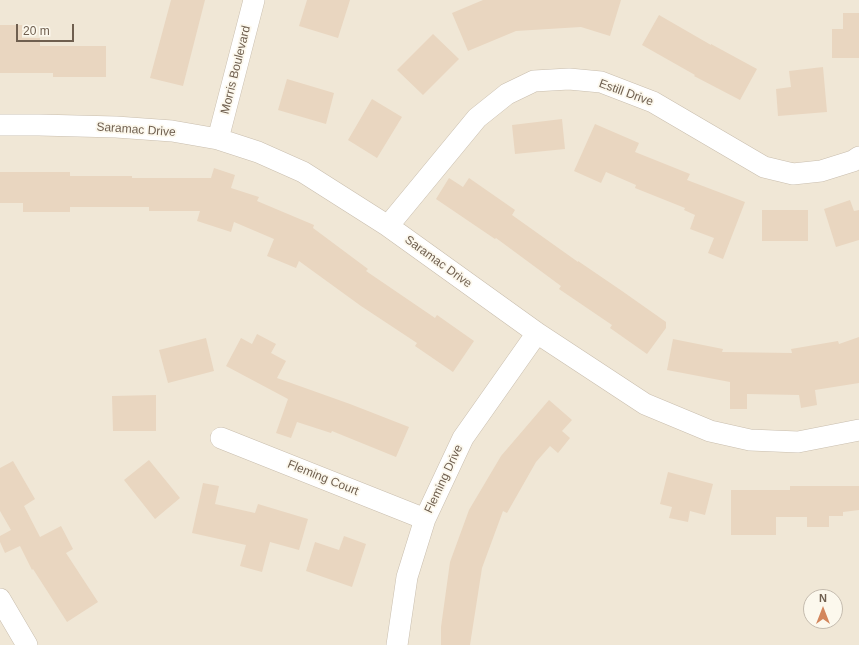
<!DOCTYPE html>
<style>
body{margin:0}
#map{position:relative;width:859px;height:645px;overflow:hidden;background:#f9f4e7;font-family:Helvetica,sans-serif}
canvas{display:block}
.north{position:absolute;left:803px;top:589px;width:40px;height:40px;box-sizing:border-box;background:#fcf8ed;border:1px solid #c4bbae;border-radius:50%;rotate:0deg;font-size:11px;font-weight:700;line-height:16px;text-align:center;color:#6f5f4f}
.north::after{content:'';display:block;margin:auto;width:14px;height:18px;background:#d3865c;clip-path:polygon(50% 0,100% 100%,50% 72%,0 100%)}
.scale{position:absolute;left:16px;top:24px;width:58px;height:18px;box-sizing:border-box;border:2px solid #6f5f4f;border-top:0;padding-left:5px;font-size:12px;line-height:14px;white-space:nowrap;color:#6f5f4f;-webkit-text-stroke:3px #fcf8ed;paint-order:stroke}
</style>
<div id="map">
<canvas width="859" height="645"></canvas>
<div class="north">N</div>
<div class="scale">20 m</div>
</div>
<script>
const ctx = document.querySelector('canvas').getContext('2d');
ctx.lineJoin = 'round';
function fillPath(path, color) {
  ctx.fillStyle = color;
  ctx.fill(path, 'evenodd');
}
function strokePath(path, color, width, dash) {
  ctx.strokeStyle = color;
  ctx.lineWidth = width;
  ctx.lineCap = dash ? 'butt' : 'round';
  ctx.setLineDash(dash || []);
  ctx.stroke(path);
}
function label(font, color, halo, rows, align = 'center') {
  ctx.font = font + ' Helvetica,sans-serif';
  ctx.lineWidth = 3.5;
  ctx.setLineDash([]);
  ctx.textBaseline = 'middle';
  ctx.strokeStyle = halo;
  ctx.fillStyle = color;
  for (const [text, x, y, turn = 0] of rows) {
    ctx.save();
    ctx.translate(x, y);
    ctx.rotate((+turn || 0) * Math.PI / 180);
    ctx.textAlign = isNaN(turn) ? turn : align;
    if (halo) ctx.strokeText(text, 0, 0);
    ctx.fillText(text, 0, 0);
    ctx.restore();
  }
}
const residential = new Path2D(`
 M 0,0 L 859,0 L 859,645 L 0,645 ZM 811,597 L 835,597 L 835,621 L 811,621 Z`);
const building = new Path2D(`
 M 171,0 L 205,0 L 183,86 L 150,78 Z
 M 307,0 L 350,0 L 338,38 L 299,26 Z
 M 483,0 L 621,0 L 610,36 L 581,27 L 516,31 L 468,51 L 452,13 Z
 M 843,13 L 859,13 L 859,58 L 832,58 L 832,29 L 843,29 Z
 M 659,15 L 711,45 L 711,44 L 757,69 L 740,100 L 694,76 L 695,75 L 642,45 Z
 M 0,25 L 22,25 L 22,38 L 40,38 L 40,46 L 106,46 L 106,77 L 53,77 L 53,73 L 0,73 Z
 M 433,34 L 459,59 L 423,95 L 397,70 Z
 M 823,67 L 827,112 L 778,116 L 776,89 L 791,87 L 789,71 Z
 M 287,79 L 334,93 L 326,124 L 278,110 Z
 M 372,99 L 402,117 L 377,158 L 348,140 Z
 M 562,119 L 565,149 L 515,154 L 512,125 Z
 M 595,124 L 639,143 L 635,152 L 690,174 L 687,180 L 745,202 L 723,259 L 708,253 L 714,238 L 690,229 L 695,215 L 684,210 L 685,208 L 635,188 L 636,185 L 606,172 L 601,183 L 574,171 Z
 M 214,168 L 235,175 L 231,188 L 259,197 L 257,201 L 314,225 L 313,228 L 368,269 L 366,271 L 435,318 L 437,315 L 474,341 L 453,372 L 415,346 L 417,343 L 361,306 L 299,261 L 296,268 L 267,256 L 274,239 L 234,222 L 231,232 L 197,221 L 200,211 L 149,211 L 149,207 L 70,207 L 70,212 L 23,212 L 23,203 L 0,203 L 0,172 L 70,172 L 70,176 L 132,176 L 132,178 L 211,178 Z
 M 449,178 L 463,187 L 469,178 L 515,210 L 512,215 L 578,262 L 578,261 L 622,291 L 666,322 L 666,328 L 647,354 L 610,328 L 612,325 L 559,289 L 561,286 L 496,238 L 495,239 L 436,199 Z
 M 850,200 L 854,211 L 859,210 L 859,240 L 836,247 L 824,209 Z
 M 762,210 L 808,210 L 808,241 L 762,241 Z
 M 257,334 L 276,344 L 271,353 L 286,361 L 277,378 L 350,404 L 409,427 L 396,457 L 332,431 L 331,433 L 297,422 L 291,438 L 276,433 L 288,399 L 226,366 L 241,338 L 252,344 Z
 M 859,337 L 859,383 L 815,390 L 817,405 L 801,408 L 799,395 L 747,394 L 747,409 L 730,409 L 730,382 L 667,370 L 673,339 L 723,349 L 722,352 L 792,353 L 791,349 L 838,341 L 839,344 Z
 M 206,338 L 214,371 L 168,383 L 159,350 Z
 M 156,395 L 156,431 L 113,431 L 112,396 Z
 M 549,400 L 572,420 L 562,431 L 570,438 L 558,453 L 550,446 L 536,462 L 507,513 L 503,511 L 482,568 L 470,645 L 441,645 L 441,627 L 450,562 L 469,510 L 501,456 Z
 M 149,460 L 180,498 L 155,519 L 124,480 Z
 M 13,461 L 35,499 L 24,506 L 40,537 L 61,526 L 73,549 L 66,553 L 98,602 L 67,622 L 33,569 L 32,570 L 20,546 L 5,553 L 0,542 L 0,536 L 11,530 L 0,511 L 0,468 Z
 M 668,472 L 713,484 L 705,515 L 690,511 L 688,522 L 669,518 L 672,507 L 660,504 Z
 M 203,483 L 219,486 L 215,504 L 255,513 L 258,504 L 308,519 L 299,550 L 270,542 L 262,572 L 240,566 L 246,545 L 192,533 Z
 M 790,486 L 859,486 L 859,510 L 843,512 L 843,516 L 829,516 L 829,527 L 807,527 L 807,517 L 776,517 L 776,535 L 731,535 L 731,490 L 790,490 Z
 M 344,536 L 366,544 L 352,587 L 306,571 L 315,542 L 339,550 Z`);
const minor = new Path2D(`
 M 0,125 L 39,125 L 116,127 L 172,131 L 218,139 L 258,152 L 303,172 L 388,226 L 537,333 L 645,404 L 710,431 L 750,440 L 798,442 L 859,430
 M 218,139 L 254,0
 M 388,226 L 477,118 L 507,94 L 534,81 L 569,79 L 601,82 L 653,102 L 764,167 L 793,174 L 821,171 L 853,161 L 859,157
 M 221,438 L 425,519
 M 0,599 L 27,645
 M 397,645 L 407,577 L 425,519 L 463,438 L 537,333`);
const streetNames = [
 ["Morris Boulevard",236,70,-76],
 ["Estill Drive",626,93,20],
 ["Saramac Drive",136,130,4],
 ["Saramac Drive",438,262,36],
 ["Fleming Court",323,478,22],
 ["Fleming Drive",444,479,-65]
];
fillPath(residential, '#f0e7d6');
fillPath(building, '#e9d6c0');
strokePath(minor, '#c9beae', 22);
strokePath(minor, '#fff', 21);
label('12px', '#6f5f4f', '#fcf8ed', streetNames);
</script>
